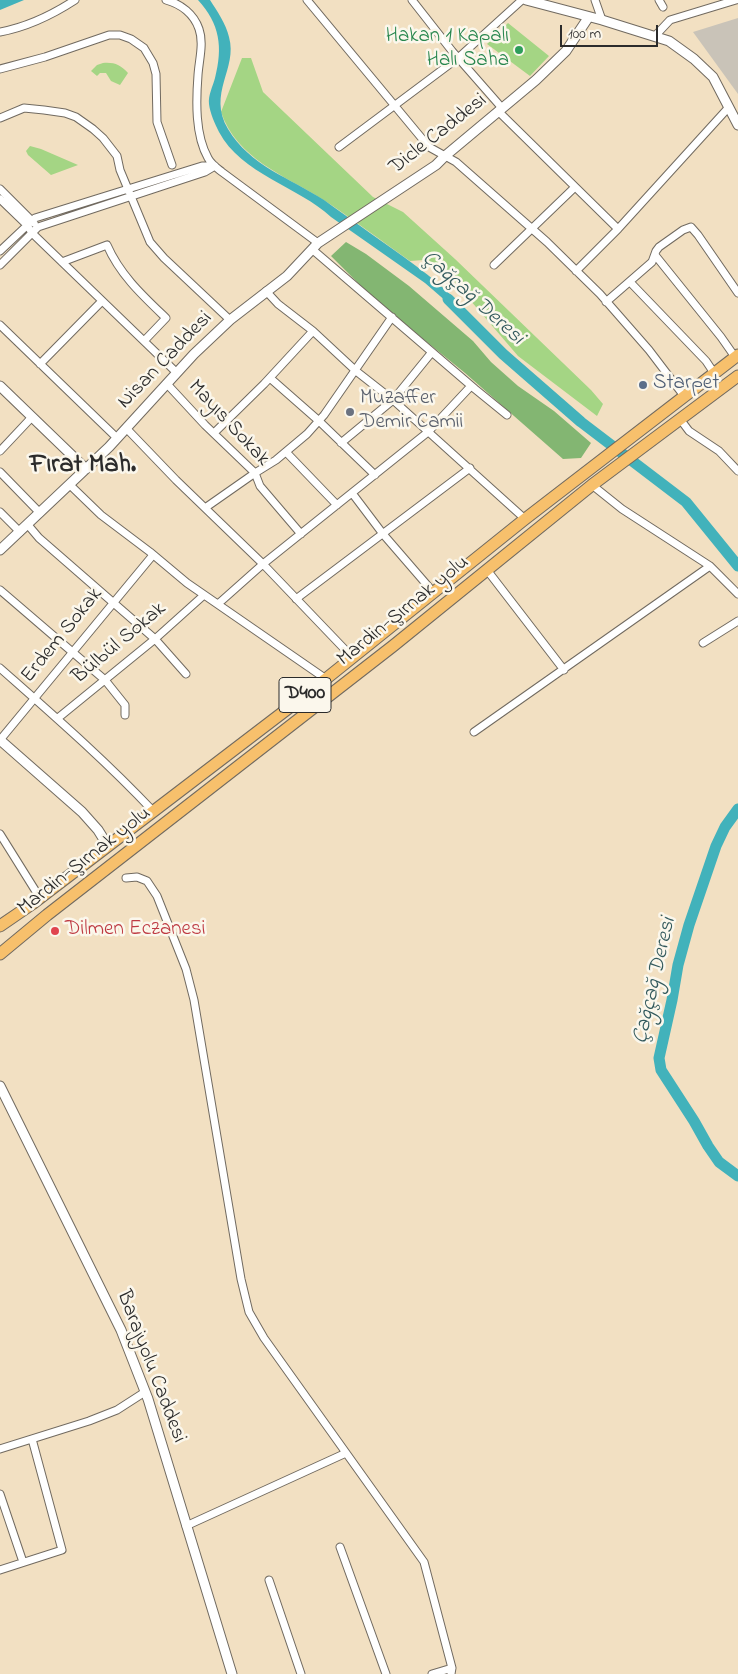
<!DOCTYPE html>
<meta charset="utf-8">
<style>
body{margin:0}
#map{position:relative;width:738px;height:1674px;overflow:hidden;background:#f2e0c2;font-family:"Indie Flower",sans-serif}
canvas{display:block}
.scale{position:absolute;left:560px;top:25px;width:98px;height:22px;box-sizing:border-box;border:2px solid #2b2b2b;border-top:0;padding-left:6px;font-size:15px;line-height:18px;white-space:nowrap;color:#2b2b2b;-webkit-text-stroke:4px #fbf7ec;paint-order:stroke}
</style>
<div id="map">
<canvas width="738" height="1674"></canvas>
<div class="scale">100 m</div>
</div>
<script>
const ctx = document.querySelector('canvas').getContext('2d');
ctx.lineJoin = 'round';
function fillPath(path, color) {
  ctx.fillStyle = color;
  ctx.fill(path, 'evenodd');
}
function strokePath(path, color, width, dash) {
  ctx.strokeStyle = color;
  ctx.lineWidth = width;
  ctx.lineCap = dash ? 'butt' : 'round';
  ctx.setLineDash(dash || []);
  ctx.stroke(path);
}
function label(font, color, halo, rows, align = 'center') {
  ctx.font = font + ' "Indie Flower",sans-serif';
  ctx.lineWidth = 5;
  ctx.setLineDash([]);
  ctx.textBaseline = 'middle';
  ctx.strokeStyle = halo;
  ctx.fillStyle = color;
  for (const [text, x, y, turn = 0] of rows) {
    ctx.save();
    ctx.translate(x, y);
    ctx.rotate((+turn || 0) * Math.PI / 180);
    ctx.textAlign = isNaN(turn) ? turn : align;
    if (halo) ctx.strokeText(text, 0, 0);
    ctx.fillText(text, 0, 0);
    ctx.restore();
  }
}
const industrial = new Path2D(`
 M 738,18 L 738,94 L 693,32 Z`);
const green = new Path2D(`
 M 508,23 L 549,56 L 530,76 L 487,44 Z
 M 242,58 L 251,58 L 263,92 L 373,197 L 403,212 L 455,259 L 591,390 L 603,404 L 597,416 L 518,356 L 452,279 L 434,263 L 424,260 L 410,261 C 381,241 352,218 322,199 C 284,175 237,159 221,112 Z
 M 103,63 C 114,62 121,65 128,73 L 120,85 L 111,81 L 106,73 L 100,73 L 97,76 L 91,71 L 97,65 Z
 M 30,146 L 41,149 L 78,165 L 51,175 L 28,155 L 26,151 Z`);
const forest = new Path2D(`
 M 346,242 L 366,254 L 409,286 L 473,341 L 491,362 L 518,386 L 554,411 L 591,443 L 581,458 L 563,459 L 465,373 L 375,300 L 331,256 Z`);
const water = new Path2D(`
 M 0,0 L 24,0 L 0,10 Z
 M 198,0 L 210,0 C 217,11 226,24 229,37 C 238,69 207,93 228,129 C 250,166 290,178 324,200 C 339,211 355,222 370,233 C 401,255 433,276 459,303 L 459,308 L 455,309 L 425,283 L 331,217 C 299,187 241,174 219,132 C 215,124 210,113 209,104 C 208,95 213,86 215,78 C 223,47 220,24 198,0 Z`);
const river = new Path2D(`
 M 448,299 L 503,354 L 581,422 L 686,502 L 738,566
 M 738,809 L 725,827 L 716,846 L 689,925 L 678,965 L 672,1000 L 659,1058 L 661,1070 L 694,1121 L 708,1146 L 719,1162 L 738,1176`);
const minor = new Path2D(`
 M 166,0 C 181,4 194,14 199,29 C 204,43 199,60 198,75 C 196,101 195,135 208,158 C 211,164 217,168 222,172 L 318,243
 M 307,0 L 429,147 L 456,162 L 547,242 L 600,294 L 649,350 L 684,396
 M 412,0 L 452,51 L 502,108
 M 595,0 L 602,20
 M 659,0 L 663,7
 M 0,32 C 27,27 52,15 75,0
 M 655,36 L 670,20 L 736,0
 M 0,69 L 45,57 L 109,35 L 120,35 L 131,39 L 144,48 L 153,63 L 156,74 L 157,122 L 172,165
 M 498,111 L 618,229
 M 0,118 L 24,108 L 44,110 L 65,113 L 76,117 L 93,129 L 103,138 L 117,156 L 120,170 L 150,242 L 164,258 L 230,320
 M 339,147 L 458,58 L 522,0
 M 0,189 L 34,223
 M 0,199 L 27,225 L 32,233 L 177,373
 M 313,250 L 475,389 L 507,415
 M 0,251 L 35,218 L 202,166 L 214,166
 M 655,255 L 721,337 L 735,357
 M 62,262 L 107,245 C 120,275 143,296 166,318 L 144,341
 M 0,265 L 38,227 L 205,172 L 215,166
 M 494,265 L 575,187
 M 576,271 L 618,229 L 729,107
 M 630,282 L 706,361 L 714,373
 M 266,291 L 278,304 L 313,331 L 356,371 L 393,400 L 525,519
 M 606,302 L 652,262 L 656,251 L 659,247 L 683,230 L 691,227 L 698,235 L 738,293
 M 0,325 L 117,438
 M 40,364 L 102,301
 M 270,378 L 319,421 L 375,475
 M 167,384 L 205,425 L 255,473 L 260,486 L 301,534
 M 680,419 L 689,431 L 719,451 L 738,471
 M 126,428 L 176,480 L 263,564 L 353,658
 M 214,433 L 264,384 L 313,331
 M 341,443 L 393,400 L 432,352
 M 0,451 L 32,417
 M 286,452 L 337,505
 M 0,472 L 40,513
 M 70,485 L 101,515 L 150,552 L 187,583 L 326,679
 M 592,485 L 622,509 L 710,566 L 738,594
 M 352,493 L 383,534 L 434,593
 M 205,508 L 255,473 L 276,460 L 307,434 L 324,415 L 392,317
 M 0,512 L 20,532
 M 28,525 L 39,538 L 155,639 L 186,674
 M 487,570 L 564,670
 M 0,590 L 105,680 L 125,705 L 125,715
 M 296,599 L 470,468
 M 218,604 L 263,564 L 428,432 L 471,386
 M 703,643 L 738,621
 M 0,668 C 52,714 105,760 153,811
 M 58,718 L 155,639 L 204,595
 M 474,732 L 710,566
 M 0,740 L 153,555
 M 0,834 L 40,898
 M 126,878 L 137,877 L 147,881 L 157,896 L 186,969 L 194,1000 L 241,1279 L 249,1312 L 264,1338 L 424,1562 L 452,1668 L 451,1674
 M 0,1449 L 89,1421 L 117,1410 L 145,1392
 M 0,1494 L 23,1562
 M 186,1526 L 346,1453
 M 340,1547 L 386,1674
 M 0,1570 L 62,1550 L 32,1439
 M 269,1580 L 301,1674
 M 432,1674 L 452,1668`);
const tertiary = new Path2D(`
 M 526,0 L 602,20 L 669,41 L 694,59 L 713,77 L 738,125
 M 0,386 L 86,469
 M 0,550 L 109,447 L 194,354 L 230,320 L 287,276 L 318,243 L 436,165 L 445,156 L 536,80 L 566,51 L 588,18
 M 0,740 L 82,812 L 98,830 L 108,846
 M 0,1086 L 121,1330 L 148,1399 L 232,1674`);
const trunk = new Path2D(`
 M 0,926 L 32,904 L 307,694 L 525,519 L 738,355
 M 0,954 L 47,915 L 393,646 L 592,485 L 738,376`);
const markers = [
 [519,50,5,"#2e9e5b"],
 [643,385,5,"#5c6f8a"],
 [350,412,5,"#6b7280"],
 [55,931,5,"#e0444e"]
];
const shields = [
 [305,695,52]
];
const shieldNames = [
 ["D400",305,695]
];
const leisureNames = [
 ["Hakan 1 Kapalı",509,38],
 ["Halı Saha",509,62]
];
const streetNames = [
 ["Dicle Caddesi",439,135,-38],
 ["Nisan Caddesi",166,361,-46],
 ["Mayıs Sokak",228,424,47],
 ["Mardin-Şırnak yolu",404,612,-39],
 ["Erdem Sokak",63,636,-51],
 ["Bülbül Sokak",120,644,-40],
 ["Mardin-Şırnak yolu",85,862,-38],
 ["Barajyolu Caddesi",150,1367,69]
];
const serviceNames = [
 ["Starpet",653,385]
];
const worshipNames = [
 ["Muzaffer",360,400],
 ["Demir Camii",360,424]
];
const healthNames = [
 ["Dilmen Eczanesi",65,931]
];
const waterNames = [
 ["Çağçağ Deresi",472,299,42],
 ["Çağçağ Deresi",656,981,-77]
];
const districtNames = [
 ["Fırat Mah.",83,467]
];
fillPath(industrial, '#c9c3b8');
fillPath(green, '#a4d584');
fillPath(forest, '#83b672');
fillPath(water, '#42b2bb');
strokePath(river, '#42b2bb', 11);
strokePath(minor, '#716a60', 9);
strokePath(tertiary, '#716a60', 11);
strokePath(trunk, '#716a60', 13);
strokePath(minor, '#fff', 7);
strokePath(tertiary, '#fff', 9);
strokePath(trunk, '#f7c06c', 11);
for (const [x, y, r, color] of markers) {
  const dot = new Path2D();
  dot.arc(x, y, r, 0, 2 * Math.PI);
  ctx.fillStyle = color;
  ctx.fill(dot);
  strokePath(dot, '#fbf7ec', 2);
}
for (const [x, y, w] of shields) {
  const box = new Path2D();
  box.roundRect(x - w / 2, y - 17.5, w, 35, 4);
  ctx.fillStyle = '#fbf7ec';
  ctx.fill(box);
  strokePath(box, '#2b2b2b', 1);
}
label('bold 20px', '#2b2b2b', null, shieldNames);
label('21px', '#27864d', '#fbf7ec', leisureNames, 'right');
label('21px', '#2b2b2b', '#fbf7ec', streetNames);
label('21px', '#4e5e75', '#fbf7ec', serviceNames, 'left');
label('21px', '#5b616d', '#fbf7ec', worshipNames, 'left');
label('21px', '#be3a42', '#fbf7ec', healthNames, 'left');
label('italic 22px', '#335a5d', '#fbf7ec', waterNames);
label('bold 26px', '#2b2b2b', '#fbf7ec', districtNames);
</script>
